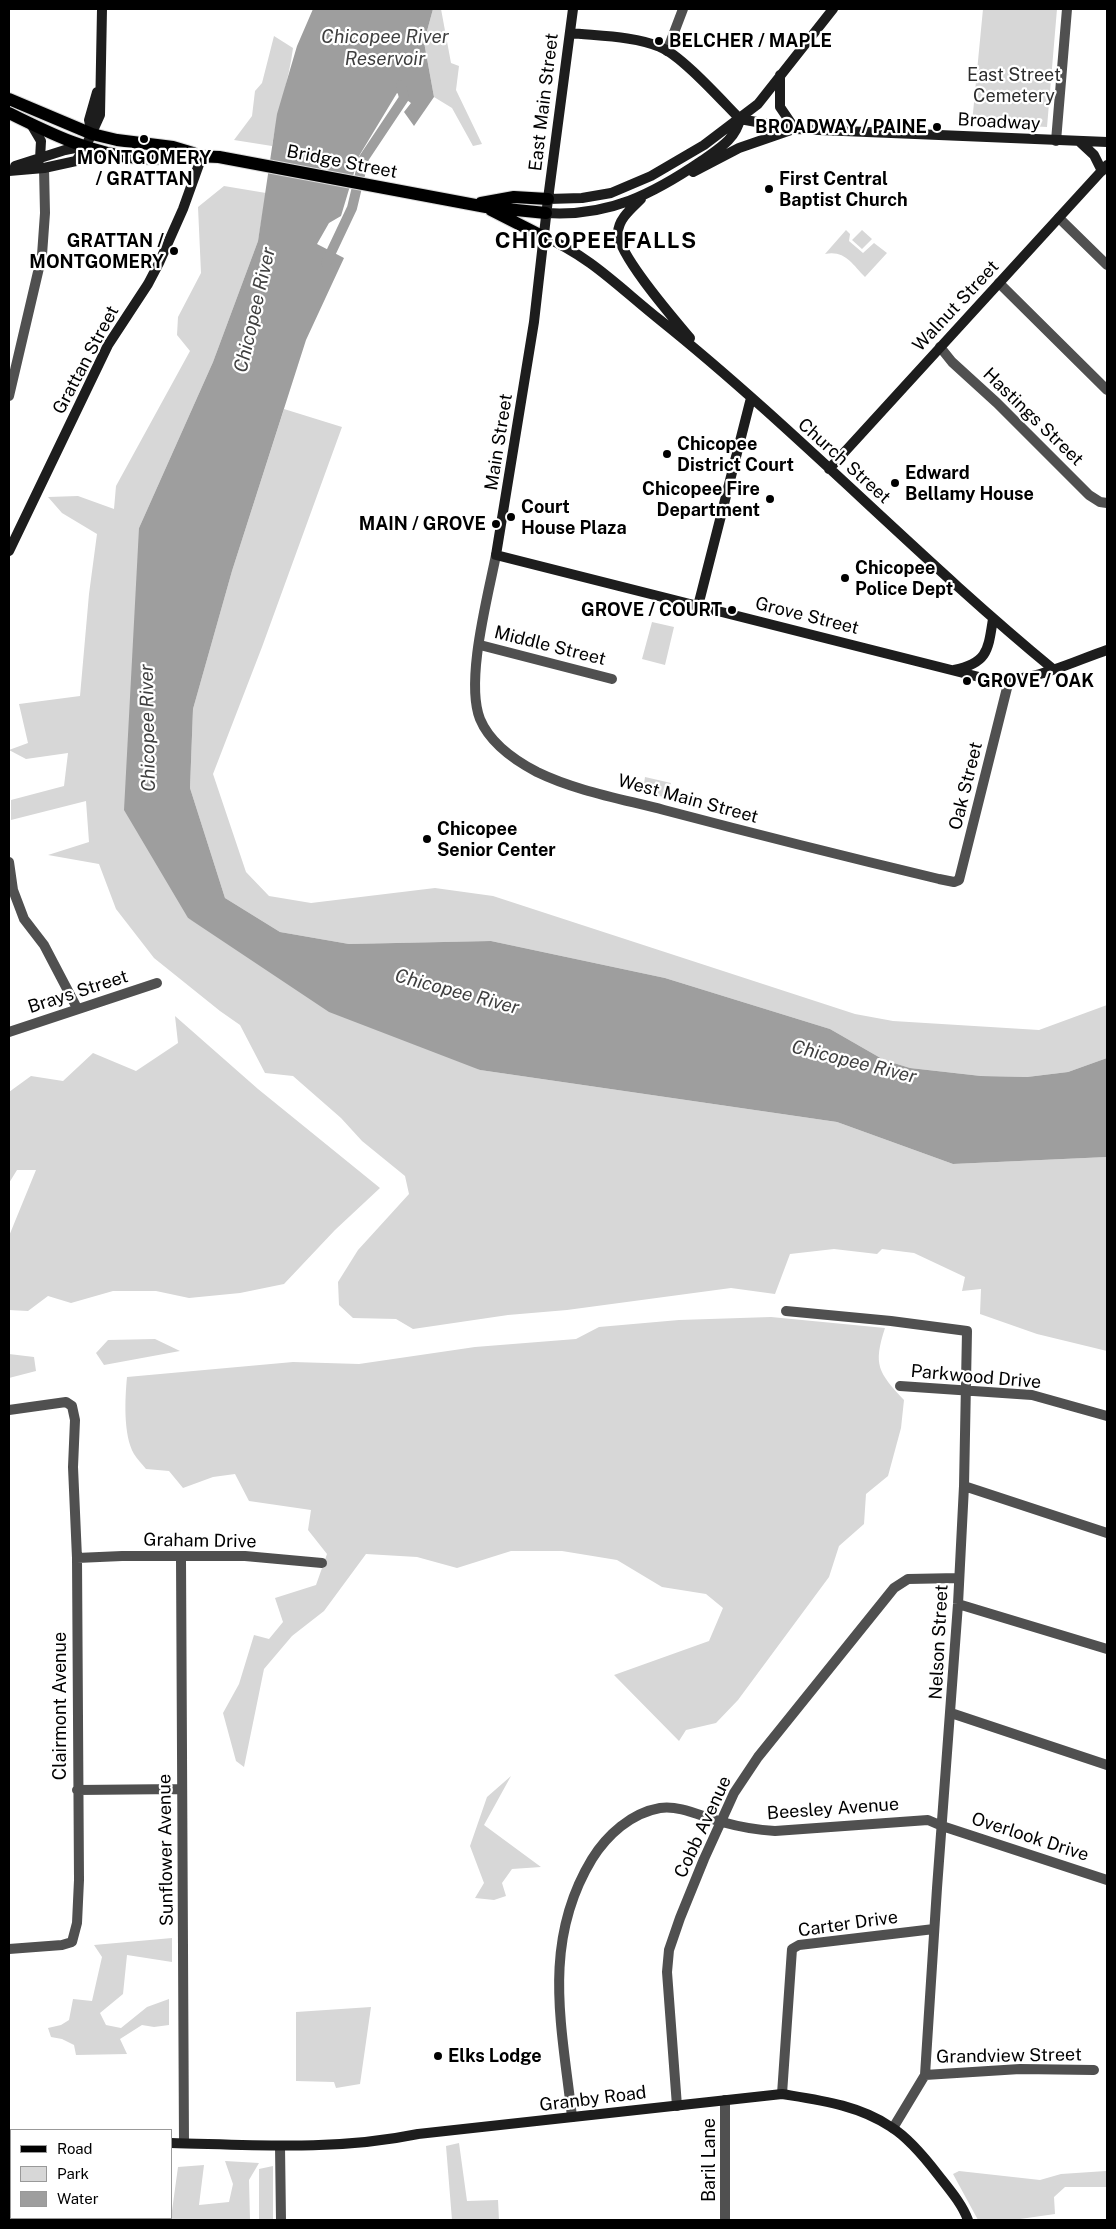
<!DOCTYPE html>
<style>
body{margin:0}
#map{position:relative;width:1116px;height:2229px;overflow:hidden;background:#fff;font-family:"Public Sans",sans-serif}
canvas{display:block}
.frame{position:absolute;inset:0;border:10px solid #000;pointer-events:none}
.legend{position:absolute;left:10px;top:2129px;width:162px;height:90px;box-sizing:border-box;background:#fff;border:1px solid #999;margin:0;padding:6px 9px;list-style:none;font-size:15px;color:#000}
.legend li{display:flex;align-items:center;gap:10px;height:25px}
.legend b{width:25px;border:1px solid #999}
</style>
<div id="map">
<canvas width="1116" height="2229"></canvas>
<div class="frame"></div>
<ul class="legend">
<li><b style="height:6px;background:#000"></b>Road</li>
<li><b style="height:14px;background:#d7d7d7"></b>Park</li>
<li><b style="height:14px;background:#9e9e9e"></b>Water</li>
</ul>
</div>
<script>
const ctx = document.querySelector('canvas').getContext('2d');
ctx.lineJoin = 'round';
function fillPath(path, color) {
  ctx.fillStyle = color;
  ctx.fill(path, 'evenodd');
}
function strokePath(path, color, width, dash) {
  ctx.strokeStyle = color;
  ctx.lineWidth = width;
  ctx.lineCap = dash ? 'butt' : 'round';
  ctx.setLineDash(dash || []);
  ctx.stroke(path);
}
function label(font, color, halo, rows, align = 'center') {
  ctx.font = font + ' "Public Sans",sans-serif';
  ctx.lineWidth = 4.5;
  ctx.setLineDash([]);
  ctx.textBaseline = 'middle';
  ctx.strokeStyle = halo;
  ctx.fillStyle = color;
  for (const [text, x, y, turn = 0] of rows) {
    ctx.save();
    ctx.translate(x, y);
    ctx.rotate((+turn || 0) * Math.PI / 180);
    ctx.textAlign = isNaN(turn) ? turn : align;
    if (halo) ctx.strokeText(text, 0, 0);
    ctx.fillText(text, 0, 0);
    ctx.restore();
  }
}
const green = new Path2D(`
 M 433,9 L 441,9 L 451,63 L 459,66 L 456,90 L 482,144 L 473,146 L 452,108 L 434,97 L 424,42 Z
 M 983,9 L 1057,9 L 1047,127 L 972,123 Z
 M 274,36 L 293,48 C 289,81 277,113 272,146 L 234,140 L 252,116 L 255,91 L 262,83 Z
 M 224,186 L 266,193 L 258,241 L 213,362 L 139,528 L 188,918 L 480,1070 L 837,1122 L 953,1164 L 1107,1157 L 1107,1351 L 1037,1334 L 980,1314 L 981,1289 L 962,1291 L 965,1277 L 914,1253 L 882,1249 L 877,1254 L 834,1249 L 790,1254 L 775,1294 L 731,1288 L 567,1310 L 508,1315 L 413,1329 L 396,1319 L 353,1318 L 339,1305 L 338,1282 L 358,1250 L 409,1194 L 405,1176 L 362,1141 L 341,1118 L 293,1076 L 265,1073 L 240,1025 L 220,1011 L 154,958 L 116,909 L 99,864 L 48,855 L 89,842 L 86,801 L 11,820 L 11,800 L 64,786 L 68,753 L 26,759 L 9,750 L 28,743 L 19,704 L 80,696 L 89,594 L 97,534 L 62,513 L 48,497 L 78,496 L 114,509 L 116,486 L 190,351 L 177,335 L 178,317 L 201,273 L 198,207 Z
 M 846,230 L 850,234 L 849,241 L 863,253 L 874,243 L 887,253 L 865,277 C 852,264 845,250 825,254 Z
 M 862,230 L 872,239 L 862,249 L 852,240 Z
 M 284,409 L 342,427 L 262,647 L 213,774 L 246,872 L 269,896 L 311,903 L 435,888 L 493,896 L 855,1014 L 893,1021 L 1039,1030 L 1107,1005 L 1107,1058 L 1068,1072 L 1027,1077 L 981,1076 L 910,1068 L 884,1060 L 830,1029 L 665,978 L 491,941 L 349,944 L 280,932 L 225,898 L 190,788 L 193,709 L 232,571 Z
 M 652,622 L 674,627 L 665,665 L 642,659 Z
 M 645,777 L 671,783 L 666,798 L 643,791 Z
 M 175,1016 L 258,1089 L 380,1188 L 335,1230 L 284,1284 L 240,1293 L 189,1298 L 156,1291 L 113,1291 L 71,1303 L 48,1296 L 28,1311 L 9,1310 L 9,1236 L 36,1170 L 17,1170 L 9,1183 L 9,1092 L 31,1076 L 63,1081 L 93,1053 L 136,1071 L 178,1043 Z
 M 771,1317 L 885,1328 C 873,1365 878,1372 904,1400 L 901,1428 L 888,1476 L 866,1494 L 864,1524 L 839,1546 L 829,1577 L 738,1700 L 716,1723 L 686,1730 L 679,1741 L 614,1675 L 709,1641 L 723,1608 L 706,1594 L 662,1587 L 617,1560 L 562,1551 L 511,1551 L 457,1568 L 417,1557 L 366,1554 L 324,1611 L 292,1636 L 264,1669 L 244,1767 L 236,1761 L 223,1713 L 239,1684 L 254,1635 L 269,1639 L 283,1622 L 275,1598 L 316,1585 L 327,1554 L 308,1530 L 311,1510 L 249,1501 L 235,1474 L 213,1477 L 183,1488 L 169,1471 L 146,1469 C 142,1464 137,1459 134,1454 C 123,1435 125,1398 127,1377 L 293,1362 L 359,1364 L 475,1347 L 576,1339 L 599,1327 L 679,1320 Z
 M 155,1339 L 180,1351 L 104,1365 L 96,1353 L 108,1340 Z
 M 9,1354 L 34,1357 L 36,1371 L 9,1378 Z
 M 511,1776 L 484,1825 L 541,1867 L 512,1869 L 502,1883 L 506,1896 L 494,1900 L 475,1898 L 484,1883 L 470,1846 L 487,1797 Z
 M 172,1938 L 172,1962 L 127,1955 L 123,1994 L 100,2013 L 106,2025 L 121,2028 L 147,2007 L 169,1999 L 169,2025 L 154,2027 L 142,2025 L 120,2039 L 127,2054 L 76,2055 L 74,2045 L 62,2039 L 51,2037 L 48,2028 L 61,2025 L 69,2020 L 73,1999 L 92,2001 L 102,1957 L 94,1945 Z
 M 371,2007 L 360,2084 L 336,2088 L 334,2082 L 296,2081 L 296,2012 Z
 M 459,2143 L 467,2201 L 498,2200 L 499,2220 L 452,2220 L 446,2146 Z
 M 225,2161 L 259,2163 L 249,2180 L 250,2220 L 133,2220 L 133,2218 L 171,2218 L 178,2167 L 204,2165 L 199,2205 L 229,2202 L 233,2184 Z
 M 9,2163 L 11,2163 L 11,2218 L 22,2218 L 22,2220 L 9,2220 Z
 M 273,2166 L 273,2220 L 259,2220 L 259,2169 Z
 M 959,2171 L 1040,2180 L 1061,2174 L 1106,2171 L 1107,2187 L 1065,2187 L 1054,2197 L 1055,2214 L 1013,2220 L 978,2220 L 953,2174 Z`);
const water = new Path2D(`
 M 313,9 L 433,9 L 424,42 L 434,97 L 414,126 L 404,112 L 411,103 L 397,93 L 359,156 L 341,216 L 329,223 L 317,244 L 344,258 L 306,340 L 232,571 L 193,709 L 190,788 L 225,898 L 280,932 L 349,944 L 491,941 L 665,978 L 830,1029 L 884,1060 L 910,1068 L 981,1076 L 1027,1077 L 1068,1072 L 1107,1058 L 1107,1157 L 953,1164 L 837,1122 L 480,1070 L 329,1012 L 188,918 L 124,810 L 139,528 L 213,362 L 258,241 L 277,114 L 297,46 Z`);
const canal = new Path2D(`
 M 326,263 L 352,208 L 364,158 L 404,98 L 401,85`);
const street = new Path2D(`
 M 667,51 L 683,9
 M 1056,141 L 1067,9
 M 1059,218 L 1107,265
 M 999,283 L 1107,390
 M 940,347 L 952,362 L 997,403 L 1089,495 L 1100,502 L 1107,503
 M 9,396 L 42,255 L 45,213 L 44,168
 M 496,555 C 488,596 465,681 480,719 C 490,743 514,760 537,772 C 576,791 622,799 664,810 C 755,834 847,857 939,879 L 954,882 L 959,880 L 1009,680
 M 480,645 L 612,679
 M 9,862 L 13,890 L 24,919 L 44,945 L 77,1008
 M 9,1032 L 157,983
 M 786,1311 L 891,1321 L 967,1331 L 964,1486 L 958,1604 L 937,1888 L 925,2075 L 893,2128
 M 900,1386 L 1032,1395 L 1107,1416
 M 9,1410 L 66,1402 L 72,1406 L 75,1420 L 73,1467 L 77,1558 L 79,1880 L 77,1923 L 72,1942 L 62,1945 L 9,1949
 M 964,1486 L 1107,1533
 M 181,1557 L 184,2143
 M 77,1558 L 122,1556 L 245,1556 L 322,1563
 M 958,1604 L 1107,1649
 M 951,1713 L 1107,1765
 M 77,1790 L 181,1789
 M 925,2075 L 1020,2069 L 1094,2070
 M 782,2094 L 792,1949 L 799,1945 L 934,1929
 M 677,2106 L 667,1972 L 669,1950 L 680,1918 L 704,1859 L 734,1793 L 758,1757 L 894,1588 L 908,1579 L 959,1578
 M 572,2117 C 562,2026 541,1943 592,1859 C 607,1835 631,1813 660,1808 C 681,1805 702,1817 722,1822 C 740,1827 757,1830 775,1831 L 928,1820 L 942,1826 L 1107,1880
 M 280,2146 L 281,2220
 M 74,2220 L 74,2218
 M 725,2220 L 725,2100`);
const secondary = new Path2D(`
 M 573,9 L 548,199 L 534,322 L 496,555 L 987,679 C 1028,685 1069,663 1107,650
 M 570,33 C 597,36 635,36 660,47 C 681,55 722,101 740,119
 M 780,75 L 780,107 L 795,129
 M 740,119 L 795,129 L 1107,142
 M 31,124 L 41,141 L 40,159
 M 92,134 L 89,120 L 97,92
 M 1080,142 L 1094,155 L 1102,171
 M 15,166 L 65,150 L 85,146
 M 9,171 L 44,168 L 76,161 L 86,146 L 100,115 L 102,9
 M 693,172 L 739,148 L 791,130
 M 548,199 L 582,198 L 611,193 L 651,176 L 704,145 L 758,104 L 833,9
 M 641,199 C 632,208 618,219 618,233 C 619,256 674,319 690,338
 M 546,213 C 609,217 653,194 703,160 C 718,149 736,139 740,119
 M 544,237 C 589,255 623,291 660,320 C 797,430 918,558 1053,669
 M 829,469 L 1107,165
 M 9,551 L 108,345 L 148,284 L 159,263 L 183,209 L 202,156
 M 698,606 L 751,398
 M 954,670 C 988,663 988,650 993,619
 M 171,2143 C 254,2145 336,2151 418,2134 L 782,2094 C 819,2100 859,2105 891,2127 C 909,2138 926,2159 939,2176 C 950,2190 962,2204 968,2220
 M 9,2148 L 11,2148`);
const primary = new Path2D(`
 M 9,99 L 92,134 L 117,140 L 173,147 L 193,153
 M 9,113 C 49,133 94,155 139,158 C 166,160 193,155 219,157 L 486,207 L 546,213
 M 481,203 L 514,197 L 548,199
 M 491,210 L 544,237`);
const markers = [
 [659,41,5,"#000"],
 [937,127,5,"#000"],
 [144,139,5,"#000"],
 [769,189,5,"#000"],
 [174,251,5,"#000"],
 [667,454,5,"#000"],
 [895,483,5,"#000"],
 [770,499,5,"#000"],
 [511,517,5,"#000"],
 [496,524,5,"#000"],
 [845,578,5,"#000"],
 [732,610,5,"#000"],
 [967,681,5,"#000"],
 [427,839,5,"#000"],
 [438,2056,5,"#000"]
];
const poiNames = [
 ["BELCHER / MAPLE",669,41],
 ["BROADWAY / PAINE",927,127,"right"],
 ["MONTGOMERY",144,158,"center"],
 ["/ GRATTAN",144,179,"center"],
 ["First Central",779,179],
 ["Baptist Church",779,200],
 ["GRATTAN /",164,241,"right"],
 ["MONTGOMERY",164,262,"right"],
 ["Chicopee",677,444],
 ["District Court",677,465],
 ["Edward",905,473],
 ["Bellamy House",905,494],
 ["Chicopee Fire",760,489,"right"],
 ["Department",760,510,"right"],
 ["Court",521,507],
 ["House Plaza",521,528],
 ["MAIN / GROVE",486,524,"right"],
 ["Chicopee",855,568],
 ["Police Dept",855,589],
 ["GROVE / COURT",722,610,"right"],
 ["GROVE / OAK",977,681],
 ["Chicopee",437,829],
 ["Senior Center",437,850],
 ["Elks Lodge",448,2056]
];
const parkNames = [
 ["East Street",1014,75],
 ["Cemetery",1014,96]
];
const streetNames = [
 ["East Main Street",544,102,-83],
 ["Broadway",999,122,3],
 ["Bridge Street",342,162,11],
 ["Walnut Street",956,306,-47],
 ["Grattan Street",86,360,-62],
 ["Hastings Street",1033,417,44],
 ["Main Street",499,442,-81],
 ["Church Street",844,461,42],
 ["Grove Street",807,616,14],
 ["Middle Street",550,646,14],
 ["Oak Street",966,786,-76],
 ["West Main Street",688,799,15],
 ["Brays Street",78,992,-18],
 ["Parkwood Drive",976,1377,5],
 ["Graham Drive",200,1541,1],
 ["Nelson Street",939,1642,-87],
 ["Clairmont Avenue",60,1706,-90],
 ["Beesley Avenue",833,1809,-4],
 ["Cobb Avenue",703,1827,-65],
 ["Overlook Drive",1030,1837,18],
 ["Sunflower Avenue",166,1850,-91],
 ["Carter Drive",848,1924,-8],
 ["Grandview Street",1009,2056,-1],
 ["Granby Road",593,2099,-7],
 ["Baril Lane",709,2160,-90]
];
const waterNames = [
 ["Chicopee River",385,37],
 ["Reservoir",385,59],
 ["Chicopee River",255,310,-77],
 ["Chicopee River",148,728,-91],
 ["Chicopee River",457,992,15],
 ["Chicopee River",854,1062,14]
];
const districtNames = [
 ["CHICOPEE FALLS",596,241]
];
fillPath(green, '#d7d7d7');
fillPath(water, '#9e9e9e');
strokePath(canal, '#9e9e9e', 10);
strokePath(primary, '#dbdbdb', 14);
strokePath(street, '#505050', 10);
strokePath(secondary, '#1d1d1d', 10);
strokePath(primary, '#000', 12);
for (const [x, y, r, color] of markers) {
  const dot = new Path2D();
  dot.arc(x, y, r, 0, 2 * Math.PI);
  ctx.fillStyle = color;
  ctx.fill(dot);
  strokePath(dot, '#fff', 2);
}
label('bold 18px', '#000', '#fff', poiNames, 'left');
label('18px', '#2e2e2e', '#fff', parkNames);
label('18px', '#000', '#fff', streetNames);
label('italic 19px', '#3f3f3f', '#fff', waterNames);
ctx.letterSpacing = '1px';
label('bold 22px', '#000', '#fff', districtNames);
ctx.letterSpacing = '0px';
</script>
